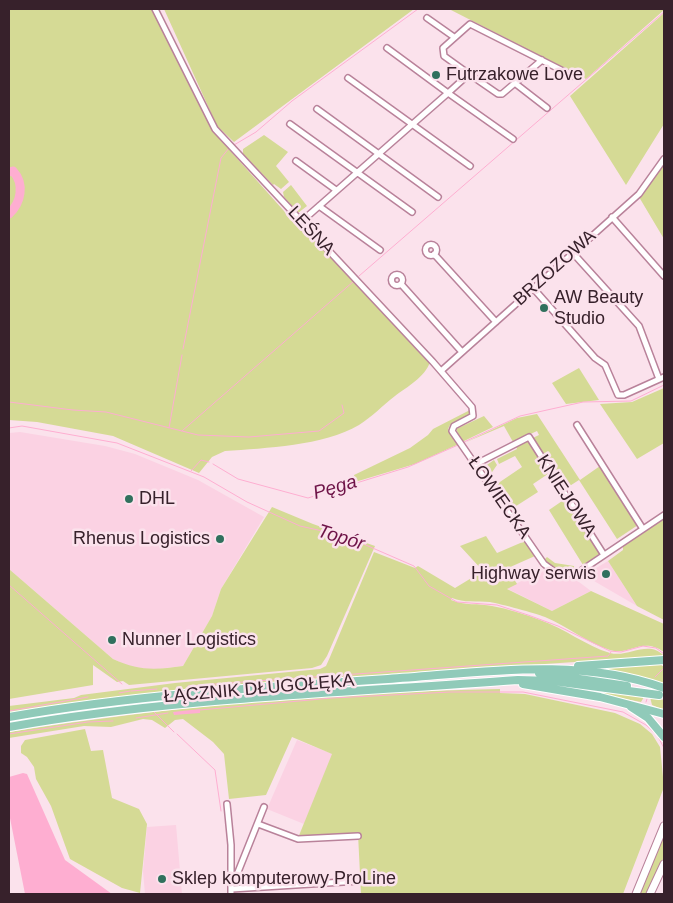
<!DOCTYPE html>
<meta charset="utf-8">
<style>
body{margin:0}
#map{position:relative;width:673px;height:903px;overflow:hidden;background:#fbe2ec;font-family:Helvetica,sans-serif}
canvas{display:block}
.frame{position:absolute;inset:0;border:10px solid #37212b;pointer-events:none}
</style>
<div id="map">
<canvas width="673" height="903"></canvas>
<div class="frame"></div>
</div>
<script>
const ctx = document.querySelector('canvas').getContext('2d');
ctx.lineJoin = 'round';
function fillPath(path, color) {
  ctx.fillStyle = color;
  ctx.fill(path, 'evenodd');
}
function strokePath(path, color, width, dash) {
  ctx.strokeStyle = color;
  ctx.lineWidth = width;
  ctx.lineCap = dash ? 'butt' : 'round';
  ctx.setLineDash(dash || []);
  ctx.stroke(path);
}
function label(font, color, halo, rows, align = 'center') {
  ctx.font = font + ' Helvetica,sans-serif';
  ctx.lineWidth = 5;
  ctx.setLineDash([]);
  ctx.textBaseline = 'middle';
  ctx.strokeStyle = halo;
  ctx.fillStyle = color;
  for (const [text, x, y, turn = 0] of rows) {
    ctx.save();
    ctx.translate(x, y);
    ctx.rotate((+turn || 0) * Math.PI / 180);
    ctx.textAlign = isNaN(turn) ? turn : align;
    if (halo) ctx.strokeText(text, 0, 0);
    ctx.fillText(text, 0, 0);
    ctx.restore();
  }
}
const built = new Path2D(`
 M 20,432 L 105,446 L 135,454 L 198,480 L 264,517 L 221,589 L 212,616 L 183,666 L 151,670 L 128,666 L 113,659 L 9,569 L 9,433 Z
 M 608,561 L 637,606 L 594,581 L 588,573 Z
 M 544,571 L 553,577 L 557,575 L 575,579 L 591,591 L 552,611 L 506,588 Z
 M 297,740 L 333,754 L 304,824 L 267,809 Z
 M 176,825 L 182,894 L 145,894 L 143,871 L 147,827 Z`);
const green = new Path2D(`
 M 9,9 L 152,9 L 210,124 L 218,137 L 284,211 L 290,220 L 305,229 L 430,362 C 425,377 407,387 395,396 C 383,405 372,417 359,425 C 323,446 266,448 225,451 L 212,457 L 199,473 L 113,436 L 37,422 L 9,420 Z
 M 164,9 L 414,9 L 234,142 L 217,126 Z
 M 449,9 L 664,9 L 664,10 L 586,79 Z
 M 664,13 L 664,124 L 626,185 L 570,96 Z
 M 264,135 L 288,152 L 276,166 L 289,182 L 281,189 L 274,184 L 273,185 L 243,154 L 243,149 Z
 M 664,162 L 664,239 L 639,197 L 618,215 Z
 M 291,185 L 307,206 L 298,213 L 284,197 L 283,192 Z
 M 579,368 L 599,400 L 566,404 L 552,383 Z
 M 664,388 L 664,443 L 637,459 L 600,404 L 632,402 Z
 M 470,410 L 468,417 L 450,425 L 448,429 L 459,444 L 415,464 L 355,482 L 354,475 L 410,448 L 428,435 L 433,429 Z
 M 537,414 L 580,480 L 600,466 L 638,525 L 617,539 L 579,480 L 565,489 L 604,551 L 583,565 L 549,510 L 565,499 L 548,474 L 533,484 L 538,492 L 513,508 L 510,508 L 494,486 L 522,467 L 515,456 L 499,464 L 497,459 L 517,449 L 516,446 L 539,435 L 537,431 L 513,442 L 504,426 L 464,443 L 517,418 Z
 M 484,416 L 493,427 L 462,442 L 456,429 Z
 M 494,460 L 497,465 L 488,478 L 483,470 L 484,467 Z
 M 272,507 L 313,524 L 375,546 L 327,656 L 321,665 L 312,668 L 129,685 L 123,681 L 117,682 L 93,665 L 93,685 L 9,699 L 9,569 L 113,659 C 139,671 155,670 183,666 L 212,616 L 221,589 Z
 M 664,518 L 664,620 L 637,606 L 608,561 L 623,550 L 623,546 Z
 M 486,536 L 497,553 L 525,541 L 535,556 L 508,568 L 517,584 L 507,589 L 552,611 L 591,591 L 664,624 L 664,652 C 642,636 630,656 610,650 C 587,643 567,626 545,617 C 535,613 501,604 490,602 C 477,601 464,603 452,598 L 451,600 C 464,606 479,603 492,606 C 508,609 525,614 540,620 C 564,628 586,646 610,653 C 629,658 648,639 664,656 L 232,685 L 99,699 L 9,714 L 9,706 L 74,698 L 81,695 L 175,683 L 320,669 L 326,666 L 330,657 L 374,552 L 415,568 L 418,566 L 455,588 L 483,571 L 460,546 Z
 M 547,557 L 555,563 L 574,566 L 575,571 C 564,573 550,569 545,559 Z
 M 661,663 L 662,666 L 664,666 L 664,685 L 632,675 L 592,668 Z
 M 545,684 L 644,697 L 641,702 Z
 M 500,689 L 500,693 L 525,694 L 615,713 L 640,724 L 652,734 L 660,747 L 664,787 L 623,894 L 361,894 L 358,834 L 298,838 L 332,754 L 292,737 L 266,795 L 229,799 L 224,754 L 213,742 L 183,719 L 175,720 L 165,728 L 152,720 L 143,719 L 111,727 L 84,726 L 9,738 L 9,732 C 172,706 335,692 500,689 Z
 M 650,697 L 664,700 L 664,710 L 652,705 Z
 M 85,729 L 91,751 L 103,750 L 112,798 L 139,809 L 147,824 L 140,893 L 122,888 L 70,859 L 51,806 L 36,779 L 34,767 L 27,757 L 21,753 L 21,746 L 25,740 Z
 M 664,834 L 664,857 L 646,894 L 639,894 Z`);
const water = new Path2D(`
 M 200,709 L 200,713 L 174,715 L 173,712 Z
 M 23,773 L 27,774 L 65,860 L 112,894 L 25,894 L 9,813 L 9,777 Z`);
const stream = new Path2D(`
 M 234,145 L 256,132 L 292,101 L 418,9
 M 359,276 L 664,12
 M 183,349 L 221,158 L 229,148
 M 9,402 L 73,410 L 106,412 L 198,435 L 249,437 L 319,431 L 344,413 L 342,405
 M 9,428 L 22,426 L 117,443 L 204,477 L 247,502 L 300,526 L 345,536 L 414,566 L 429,586 L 457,602 L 497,605 L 528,615 L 558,626 L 610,651 L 621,652 L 643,646 L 656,648 L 664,654
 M 169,428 L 182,355
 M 182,431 L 354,281
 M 464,442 L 520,416 L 583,402 L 631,401 L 664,385
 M 213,464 L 238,479 L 308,498 L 408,467 L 458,445
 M 191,471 L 201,460 L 209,462
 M 9,585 L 122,684
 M 655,677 L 664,668
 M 188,686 L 608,656 L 611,652
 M 131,691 L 157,689
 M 119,693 L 130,691
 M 646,702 L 647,699
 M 200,710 L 332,698 L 451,692 L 523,692 L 623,712 L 646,725 L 657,735 L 664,748
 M 9,711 L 88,697
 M 154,712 L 174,732
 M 136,718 L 168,713
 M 9,734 L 88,722 L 113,721
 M 177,734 L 215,770 L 221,811`);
const river = new Path2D(`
 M 9,172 L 13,171 C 25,184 21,203 9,214`);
const minor = new Path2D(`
 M 155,9 L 215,129 L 433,362 L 472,407 L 473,416 L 454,426 L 452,431 L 544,564 L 555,572 L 576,574 L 664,515
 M 427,18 L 454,37
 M 469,74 L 498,94 L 502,94 L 542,60
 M 348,78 L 470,166
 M 516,84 L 547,108
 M 317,109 L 438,197
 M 290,124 L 412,212
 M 513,139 L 448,93 L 469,74 L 444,56 L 443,48 L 470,24 L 573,76
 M 296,161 L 336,190
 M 319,206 L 380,250
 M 612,217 L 664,276
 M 302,221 L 448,93 L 387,48
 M425.5 250a5.5 5.5 0 1 1 11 0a5.5 5.5 0 1 1-11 0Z
 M 572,252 L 639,326 L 659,379
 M 434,254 L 496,322
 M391.5 280a5.5 5.5 0 1 1 11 0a5.5 5.5 0 1 1-11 0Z
 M 401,284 L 462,352
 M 533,288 L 595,358 L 605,365 L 618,395 L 624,395 L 664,377
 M 441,371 L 639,194 L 664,159
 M 577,425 L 643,529
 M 476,464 L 529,437 L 604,555
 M 227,804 L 231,845 L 231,894
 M 258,824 L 298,839 L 358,836
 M 234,882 L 264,807
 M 232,889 L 359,881`);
const secondary = new Path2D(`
 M 636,894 L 664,826
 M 650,894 L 664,864`);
const primary = new Path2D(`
 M 578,666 L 664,660
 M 539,673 L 627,686
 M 523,684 L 600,697 L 664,714
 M 631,707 L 648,718 L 664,737
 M 9,717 C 134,695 261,687 388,679 C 479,673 576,656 664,688
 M 9,727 C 178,697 348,693 518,680 L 553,681 L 659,695`);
const markers = [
 [436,75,5,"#30705d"],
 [544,308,5,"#30705d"],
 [129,499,5,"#30705d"],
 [220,539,5,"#30705d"],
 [606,574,5,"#30705d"],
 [112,640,5,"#30705d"],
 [162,879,5,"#30705d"]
];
const poiNames = [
 ["Futrzakowe Love",446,75],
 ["AW Beauty",554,298],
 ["Studio",554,319],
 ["DHL",139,499],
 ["Rhenus Logistics",210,539,"right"],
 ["Highway serwis",596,574,"right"],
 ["Nunner Logistics",122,640],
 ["Sklep komputerowy ProLine",172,879]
];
const streetNames = [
 ["LEŚNA",311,231,47],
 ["BRZOZOWA",555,268,-42],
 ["KNIEJOWA",566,496,57],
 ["ŁOWIECKA",499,498,55],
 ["ŁĄCZNIK DŁUGOŁĘKA",259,689,-5]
];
const waterNames = [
 ["Pęga",335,488,-16],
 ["Topór",341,538,17]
];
fillPath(built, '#fbd2e3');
fillPath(green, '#d5da95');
fillPath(water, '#feaed1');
strokePath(stream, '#feaed1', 1);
strokePath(river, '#feaed1', 9);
strokePath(minor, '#b9829a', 8);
strokePath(secondary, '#b9829a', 9);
strokePath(primary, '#fff', 10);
strokePath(minor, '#fff', 5);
strokePath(secondary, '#fff', 7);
strokePath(primary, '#90cab9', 8);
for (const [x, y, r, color] of markers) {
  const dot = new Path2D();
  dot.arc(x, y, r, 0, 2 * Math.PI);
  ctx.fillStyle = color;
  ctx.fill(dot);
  strokePath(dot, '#fbe2ec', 2);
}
label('18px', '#37212b', '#fbe2ec', poiNames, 'left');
label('18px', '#37212b', '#fbe2ec', streetNames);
label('italic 19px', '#6e1347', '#fbe2ec', waterNames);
</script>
